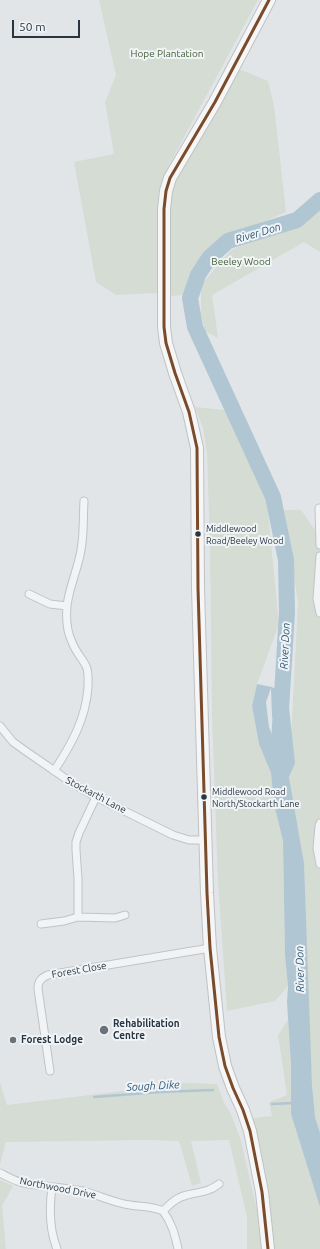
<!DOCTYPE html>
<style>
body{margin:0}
#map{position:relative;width:320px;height:1249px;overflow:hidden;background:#e2e5e8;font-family:Ubuntu,sans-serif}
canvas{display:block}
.scale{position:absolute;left:12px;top:20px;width:68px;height:18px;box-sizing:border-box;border:2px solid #293541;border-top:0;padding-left:5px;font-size:12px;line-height:14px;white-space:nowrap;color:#293541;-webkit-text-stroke:3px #f0f4f7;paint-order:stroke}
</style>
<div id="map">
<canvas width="320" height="1249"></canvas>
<div class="scale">50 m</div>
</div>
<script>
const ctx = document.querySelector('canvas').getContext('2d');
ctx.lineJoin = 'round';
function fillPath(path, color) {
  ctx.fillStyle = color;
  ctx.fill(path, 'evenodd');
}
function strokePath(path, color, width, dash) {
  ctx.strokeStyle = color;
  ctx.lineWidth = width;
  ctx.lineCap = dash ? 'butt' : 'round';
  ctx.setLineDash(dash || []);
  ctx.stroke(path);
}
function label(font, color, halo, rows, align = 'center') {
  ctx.font = font + ' Ubuntu,sans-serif';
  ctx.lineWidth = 4;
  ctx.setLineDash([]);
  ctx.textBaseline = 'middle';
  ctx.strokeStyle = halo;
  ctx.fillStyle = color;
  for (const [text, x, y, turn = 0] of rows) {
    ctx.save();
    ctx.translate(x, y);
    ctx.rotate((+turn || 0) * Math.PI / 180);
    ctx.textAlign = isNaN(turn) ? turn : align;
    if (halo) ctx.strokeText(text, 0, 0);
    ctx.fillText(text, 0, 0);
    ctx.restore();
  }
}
const green = new Path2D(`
 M 99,0 L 258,0 L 169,165 L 158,194 L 157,293 L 116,295 L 96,282 L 74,162 L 114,154 L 105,102 L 116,75 Z
 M 239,69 L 268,81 L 274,105 L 286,212 L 220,240 L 206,252 L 190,274 L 183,295 L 169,296 L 169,223 L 170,198 L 176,181 Z
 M 320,202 L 320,252 L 304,242 L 212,295 L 218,338 L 205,331 L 201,314 L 201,285 L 231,250 L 276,232 Z
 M 195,407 L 225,410 L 267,502 L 279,624 L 257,684 L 252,706 L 259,744 L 271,773 L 274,804 L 283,841 L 285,956 L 288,986 L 275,1001 L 227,1011 L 218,881 L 212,715 L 210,545 L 207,453 L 203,428 Z
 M 284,510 L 301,510 L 320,537 L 320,1134 L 315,1117 L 312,1085 L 306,969 L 304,863 L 289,777 L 298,603 Z
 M 288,1020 L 291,1065 L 291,1114 L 320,1207 L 320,1249 L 273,1249 L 249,1116 L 255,1118 L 272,1116 L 269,1102 L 287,1095 L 278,1035 Z
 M 163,1082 L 217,1084 L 224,1103 L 230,1112 L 233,1119 L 241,1141 L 257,1210 L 262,1249 L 247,1249 L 247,1217 L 229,1140 L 191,1141 L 201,1183 L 192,1186 L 179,1141 L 147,1140 L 6,1142 L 0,1164 L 0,1083 L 7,1105 L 139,1089 Z
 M 0,1180 L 13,1186 L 2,1206 L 6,1249 L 0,1249 Z`);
const water = new Path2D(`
 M 257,684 L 272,687 L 288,698 L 295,763 L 289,777 L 304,863 L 312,1085 L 315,1117 L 320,1133 L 320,1207 L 291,1114 L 291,1065 L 287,1002 L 288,986 L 285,956 L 283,841 L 274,804 L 271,773 L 259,744 L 252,706 ZM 271,688 L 272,716 L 279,736 L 278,750 L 269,727 L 266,702 Z`);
const stream = new Path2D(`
 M 94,1097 L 160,1092 L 213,1090
 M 272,1104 L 294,1103`);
const river = new Path2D(`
 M 280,770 L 278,758 L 287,613 L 286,560 L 273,497 L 195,327 L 190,298 L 198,275 L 209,258 L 228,241 L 297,220 L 320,200`);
const street = new Path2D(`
 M 319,508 L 320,545
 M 320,556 L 317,599 L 320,613
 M 29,594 L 50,604 L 67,606
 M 0,726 L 13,742 L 27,752 L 72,783 L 96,797 L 173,835 L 189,840 L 206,840
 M 54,771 C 71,745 86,719 88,687 C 88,680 89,672 86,666 C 82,658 75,651 72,642 C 67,632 66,618 67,606 C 69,587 78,569 81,550 C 84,534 83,518 84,501
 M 320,823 L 319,826 L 317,848 L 320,864
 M 78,917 L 78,879 L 76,850 L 76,842 L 79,833 L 96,797
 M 41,924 L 64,921 L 78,917 L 115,918 L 125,915
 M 50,1071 L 38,989 C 38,981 41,978 48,975 L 210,948
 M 0,1173 C 6,1176 13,1180 20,1182 C 41,1187 62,1187 83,1191 C 99,1195 114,1203 130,1205 C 142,1207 152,1206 163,1211
 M 52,1187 C 49,1209 49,1229 57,1249
 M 178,1249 C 175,1235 172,1223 163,1211 C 170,1204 177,1197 187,1195 C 199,1192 209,1192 219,1184`);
const primary = new Path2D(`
 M 268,1249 L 262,1192 L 250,1131 L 243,1110 L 233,1088 L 225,1066 L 219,1037 L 210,948 L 207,893 L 198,588 L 197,448 L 189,412 L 175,373 L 166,343 L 164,327 L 164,209 L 166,191 L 170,178 L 215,102 L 269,0`);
const bus1 = new Path2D(`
 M 268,1249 L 262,1192 L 250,1131 L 243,1110 L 233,1088 L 225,1066 L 219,1037 L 210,948 L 207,893 L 198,588 L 197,448 L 189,412 L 175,373 L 166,343 L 164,327 L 164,209 L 166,191 L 170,178 L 215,102 L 269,0`);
const markers = [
 [198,534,3.5,"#293541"],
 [204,797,3.5,"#293541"],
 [104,1030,5,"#6a737b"],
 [13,1040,4,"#6a737b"]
];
const busNames = [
 ["Middlewood",206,529],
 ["Road/Beeley Wood",206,541],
 ["Middlewood Road",212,792],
 ["North/Stockarth Lane",212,804]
];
const parkNames = [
 ["Hope Plantation",167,54],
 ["Beeley Wood",241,262]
];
const streetNames = [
 ["Stockarth Lane",96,795,28],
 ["Forest Close",79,970,-10],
 ["Northwood Drive",58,1188,11]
];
const poiNames = [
 ["Rehabilitation",113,1024],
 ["Centre",113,1036],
 ["Forest Lodge",21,1040]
];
const waterNames = [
 ["River Don",258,233,-17],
 ["River Don",285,646,-87],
 ["River Don",300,969,-91],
 ["Sough Dike",153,1086,-3]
];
fillPath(green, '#d4dcd3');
fillPath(water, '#b0c6d3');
strokePath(stream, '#b0c6d3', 2.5);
strokePath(river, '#b0c6d3', 16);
strokePath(street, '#c0c3c6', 9);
strokePath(primary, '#bec2c6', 14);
strokePath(street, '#f2f3f4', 7);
strokePath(primary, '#f6f6f7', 12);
strokePath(bus1, '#7a4b2a', 3);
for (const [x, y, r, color] of markers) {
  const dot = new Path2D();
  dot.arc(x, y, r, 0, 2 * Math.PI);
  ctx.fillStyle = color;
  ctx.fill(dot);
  strokePath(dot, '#f0f4f7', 1.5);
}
label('9px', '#293541', '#f0f4f7', busNames, 'left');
label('10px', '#425d36', '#f0f4f7', parkNames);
label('10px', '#293541', '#f0f4f7', streetNames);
label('bold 10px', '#293541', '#f0f4f7', poiNames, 'left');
label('italic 11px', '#325976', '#f0f4f7', waterNames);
</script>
